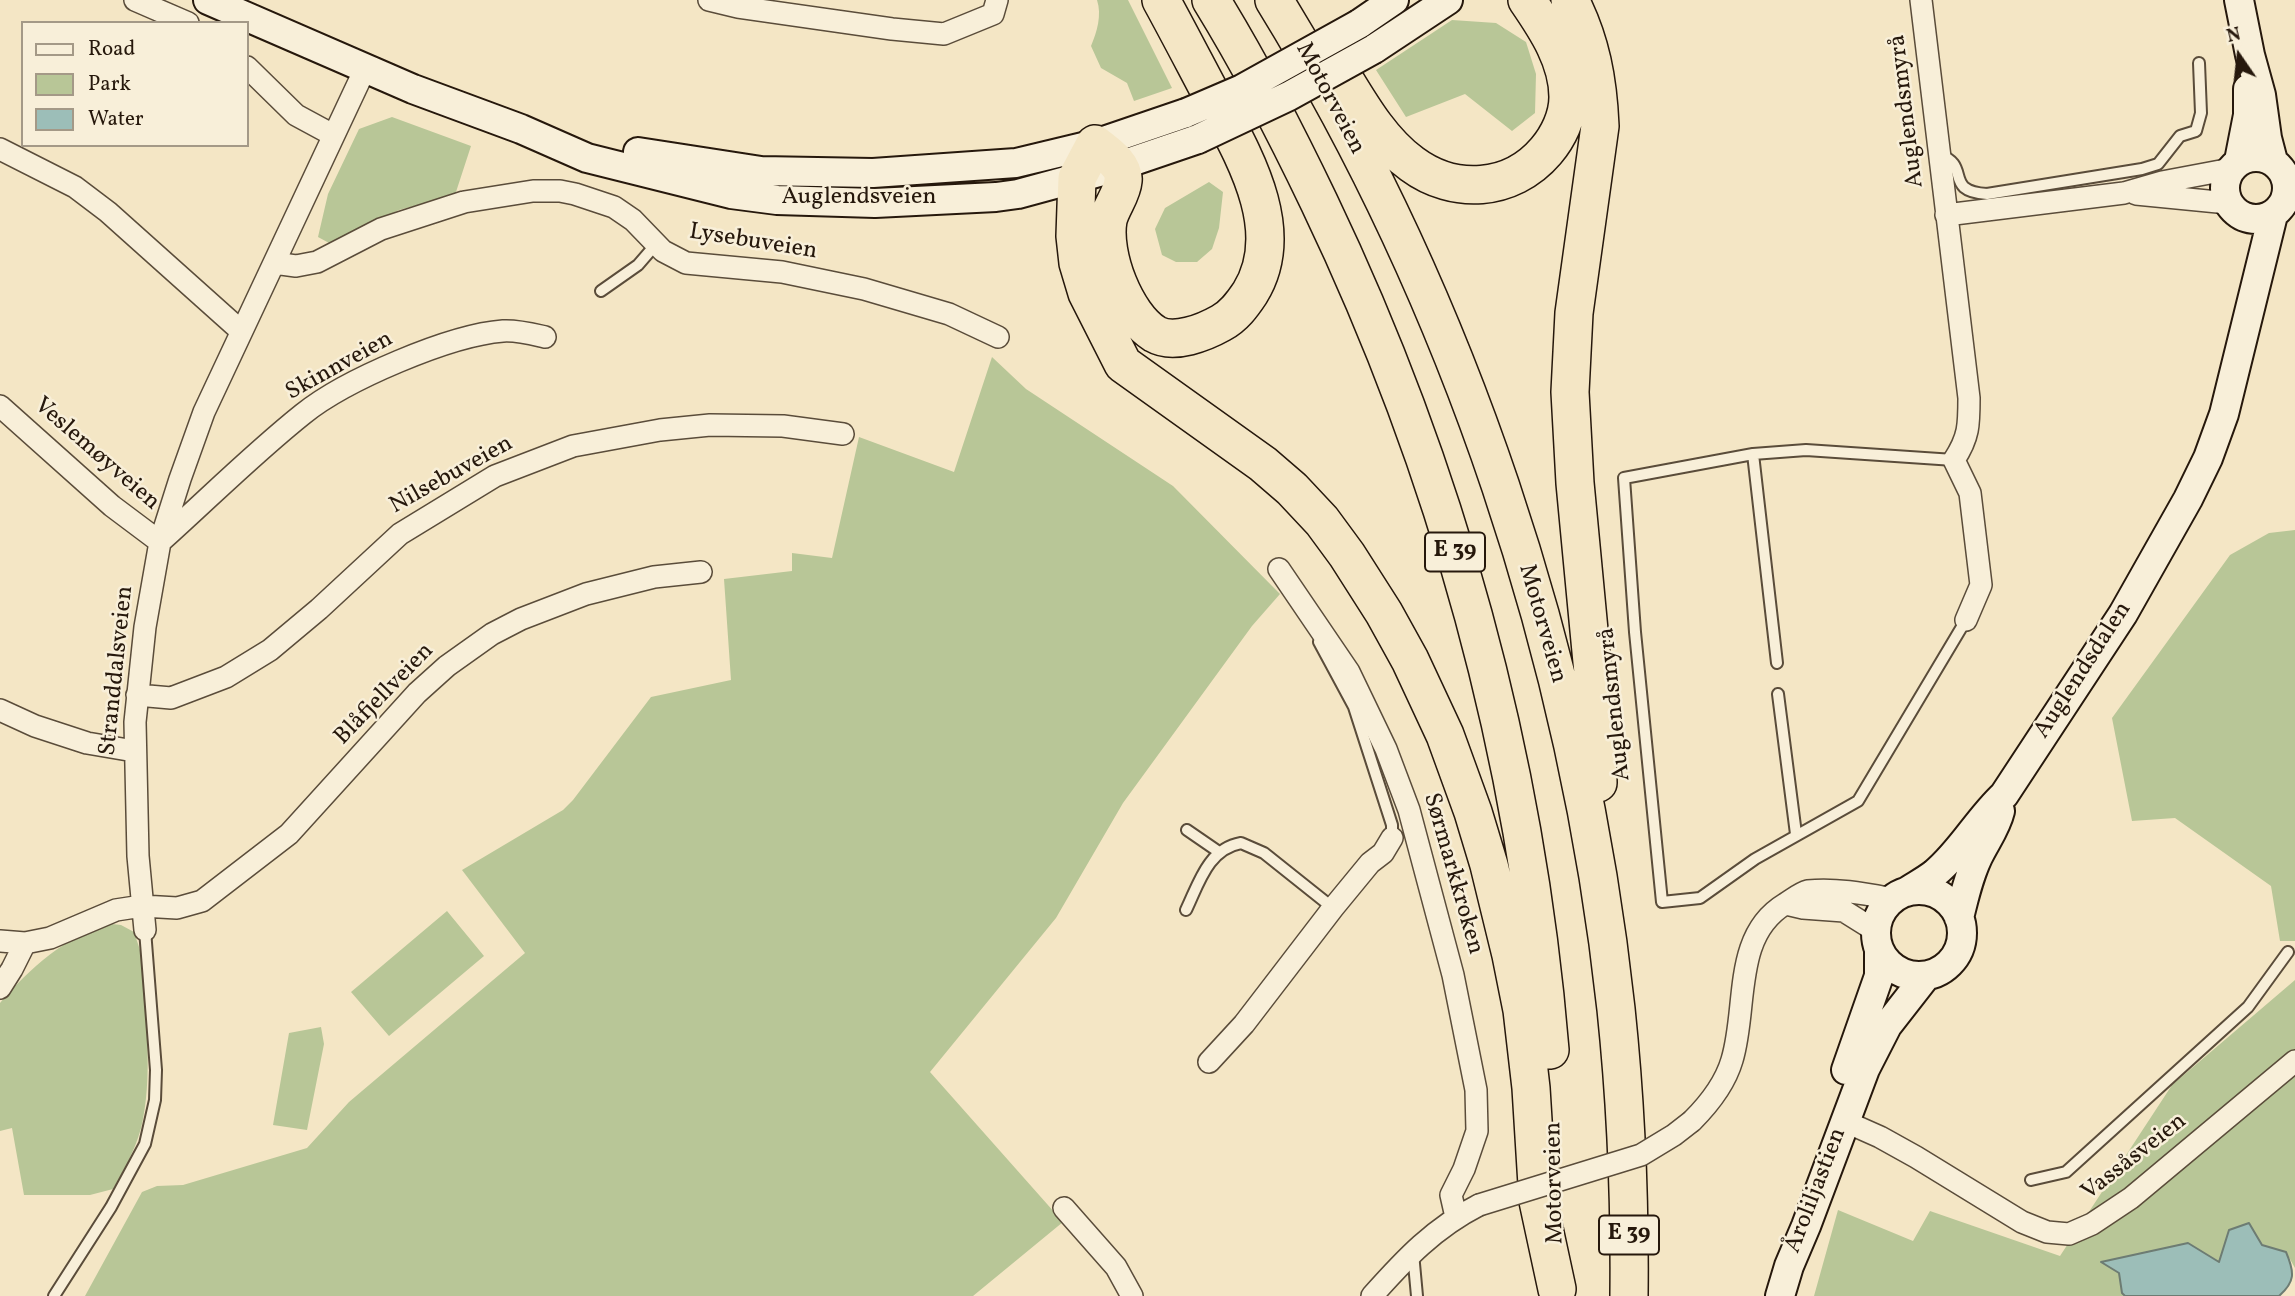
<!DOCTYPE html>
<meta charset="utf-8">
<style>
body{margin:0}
#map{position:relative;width:2295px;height:1296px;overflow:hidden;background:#f4e6c5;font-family:Vollkorn,serif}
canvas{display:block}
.legend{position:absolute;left:21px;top:21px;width:228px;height:126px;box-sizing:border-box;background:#f8efd9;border:2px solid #a49987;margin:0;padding:9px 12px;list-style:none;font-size:21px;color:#26180c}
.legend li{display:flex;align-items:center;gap:14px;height:35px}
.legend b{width:35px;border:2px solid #a49987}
.north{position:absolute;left:2204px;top:21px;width:70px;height:70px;-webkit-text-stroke:5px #f8efd9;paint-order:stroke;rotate:346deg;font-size:19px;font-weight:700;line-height:28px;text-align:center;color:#26180c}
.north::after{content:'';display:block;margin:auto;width:24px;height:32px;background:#26180c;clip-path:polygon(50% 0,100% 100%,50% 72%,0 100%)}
</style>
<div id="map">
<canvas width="2295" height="1296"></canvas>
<ul class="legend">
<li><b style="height:9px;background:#f8efd9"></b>Road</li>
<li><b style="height:19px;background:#b8c697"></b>Park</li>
<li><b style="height:19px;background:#9cbeb8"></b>Water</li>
</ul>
<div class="north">N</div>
</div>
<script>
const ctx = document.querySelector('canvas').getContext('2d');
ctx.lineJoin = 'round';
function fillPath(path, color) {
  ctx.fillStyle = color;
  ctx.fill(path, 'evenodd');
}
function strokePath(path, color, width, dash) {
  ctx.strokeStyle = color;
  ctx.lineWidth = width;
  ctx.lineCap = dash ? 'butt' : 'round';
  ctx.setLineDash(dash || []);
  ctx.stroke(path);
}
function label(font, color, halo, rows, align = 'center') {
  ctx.font = font + ' Vollkorn,serif';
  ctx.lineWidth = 5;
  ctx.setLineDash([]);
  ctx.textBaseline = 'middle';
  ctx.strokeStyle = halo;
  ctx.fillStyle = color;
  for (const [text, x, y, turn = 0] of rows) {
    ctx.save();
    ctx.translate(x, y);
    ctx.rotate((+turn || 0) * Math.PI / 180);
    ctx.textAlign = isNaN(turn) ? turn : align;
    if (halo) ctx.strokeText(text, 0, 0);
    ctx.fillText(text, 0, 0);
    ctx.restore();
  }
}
const green = new Path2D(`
 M 1097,0 L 1128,0 L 1172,88 L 1134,101 L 1127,83 L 1101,68 L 1091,46 C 1097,32 1102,15 1097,0 Z
 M 1452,20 L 1496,23 L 1526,42 L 1536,74 L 1535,113 L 1512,131 L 1465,94 L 1406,117 L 1376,70 Z
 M 392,117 L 471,146 L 455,195 L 399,210 L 331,244 L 318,237 L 328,194 L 359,129 Z
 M 1209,182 L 1223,192 L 1219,228 L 1212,249 L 1197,262 L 1176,262 L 1162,255 L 1155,229 L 1165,208 Z
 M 992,357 L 1026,389 L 1173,486 L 1280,594 L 1252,626 L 1123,803 L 1056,918 L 930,1072 L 1063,1222 L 973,1296 L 85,1296 L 142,1192 L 157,1186 L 183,1185 L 307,1148 L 349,1102 L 525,953 L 462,870 L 563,810 L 573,800 L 651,697 L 731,680 L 724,579 L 792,571 L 792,553 L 832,558 L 859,437 L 954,472 Z
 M 2295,530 L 2295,941 L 2280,941 L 2271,886 L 2175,818 L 2132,821 L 2112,718 L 2230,555 L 2269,533 Z
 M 447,911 L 484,956 L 389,1036 L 351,992 Z
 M 112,924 L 121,925 L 134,932 L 140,950 C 145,1001 153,1069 143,1119 C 139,1143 125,1168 113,1189 L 90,1195 L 24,1195 L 12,1128 L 0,1131 L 0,1003 C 29,969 67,934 112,924 Z
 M 2295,980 L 2295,1268 L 2286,1252 L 2262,1245 L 2219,1262 L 2102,1262 L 2119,1273 L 2122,1293 L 2125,1296 L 1814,1296 L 1838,1210 L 1913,1241 L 1930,1211 L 2060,1256 L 2172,1085 Z
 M 321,1027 L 324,1044 L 307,1130 L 273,1125 L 289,1033 Z`);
const water = new Path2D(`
 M 2249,1223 L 2262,1245 L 2286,1252 C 2295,1273 2295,1282 2279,1296 L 2125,1296 L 2122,1293 L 2119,1273 L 2101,1262 L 2188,1243 L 2219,1262 L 2229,1230 Z`);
const lane = new Path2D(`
 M 1939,155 C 1972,165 1942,191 1987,194 L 2142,169 L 2158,164 L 2180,136 L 2196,131 L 2201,113 L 2199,63
 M 601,291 L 638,265 L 657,243
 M 1753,454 L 1777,663
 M 1954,460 L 1806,450 L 1753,454 L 1624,478 L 1635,632 L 1662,902 L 1700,898 L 1755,859 L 1858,801 L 1966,620
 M 1319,642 L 1354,707 L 1392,825 L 1392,838
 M 1778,694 L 1796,834
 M 1187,830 L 1219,852
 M 1186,910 C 1199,883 1208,849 1241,843 L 1264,853 L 1333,908
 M 2031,1180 L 2066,1172 L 2248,1007 L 2288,952
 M 1413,1253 L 1417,1296
 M 54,1296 L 111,1207 L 145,1144 L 155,1100 L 156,1070 L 145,930`);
const street = new Path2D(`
 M 135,0 L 188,23
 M 709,0 L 738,7 L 736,0
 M 1921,0 L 1969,398 C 1969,425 1969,437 1954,460 L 1970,493 L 1981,585 L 1966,620
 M 738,7 L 892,29 L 944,34 L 993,14 L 997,0
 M 247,67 L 296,115 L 333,135
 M 0,149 L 75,187 L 108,212 L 241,331
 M 2136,194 L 2228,203
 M 1946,215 L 2124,193 L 2162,182 L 2231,169
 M 274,263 L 296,266 L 317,262 L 381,229 L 464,202 L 533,191 L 560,191 L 575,194 L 614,207 L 633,220 L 663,251 L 686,263 L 782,272 L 864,289 L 949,314 L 998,337
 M 0,406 L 112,506 L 160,542 C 207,500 254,453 303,414 C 345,380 450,335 503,331 C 517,330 532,334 545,337
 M 1279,569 L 1349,672 L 1386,749 L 1409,810 L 1453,975 L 1476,1090 L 1477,1131 L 1464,1169 L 1451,1195 L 1456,1217
 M 137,695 L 171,698 L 226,677 L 270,650 L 319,609 L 400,534 L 495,476 L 573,446 L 660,430 L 710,425 L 783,426 L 843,434
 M 0,710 L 35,726 L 87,743 L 134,751
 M 1786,904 L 1803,908 L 1844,911 L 1876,931
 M 145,930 L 138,856 L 135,722 L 145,627 L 160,542 L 180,479 L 204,412 L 365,69
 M 0,941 L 25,943 L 50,938 L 116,910 L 142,906 L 177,908 L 202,901 L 289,834 L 417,693 L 447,666 L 492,634 L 521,619 L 586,594 L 654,577 L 701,572
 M 0,988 L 12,969 L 25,943
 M 1209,1062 L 1244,1024 L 1333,908 L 1370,863 L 1383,853 L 1392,838
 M 1692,1121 C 1710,1103 1725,1084 1732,1060 C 1748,1008 1732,936 1785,904 C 1792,900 1800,893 1808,891 C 1836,888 1866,894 1893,899
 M 1844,1121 L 1880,1137 L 1916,1157 L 2022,1222 L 2047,1232 L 2069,1234 L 2092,1224 L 2131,1198 L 2295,1061
 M 1064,1208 L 1116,1267 L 1132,1296
 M 1372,1296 C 1405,1259 1434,1228 1479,1205`);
const secondary = new Path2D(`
 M 208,0 L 413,89 L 521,129 L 587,158 L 731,194 L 777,200 L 875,203 L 996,197 L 1018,194 L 1110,169 L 1198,139
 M 2239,0 L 2250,55 L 2261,95 L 2267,138 L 2273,161
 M 1359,24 L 1394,0
 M 1374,49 L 1448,0
 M 638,152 L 761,171 L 873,173 L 1016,163 L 1095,144 L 1186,113
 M2225 188a31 31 0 1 1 62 0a31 31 0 1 1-62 0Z
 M 2239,161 L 2248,115 L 2248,89
 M1876 933a43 43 0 1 1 86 0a43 43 0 1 1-86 0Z
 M 1906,892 C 1915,886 1925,881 1934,874 C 1961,852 1978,819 2004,795 L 2123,614 L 2188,499 L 2208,458 L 2224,414 L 2273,215
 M 1959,918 C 1964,897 1969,876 1978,857 C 1985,842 1996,828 2000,811
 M 1846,1070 L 1879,976 L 1879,949
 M 1780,1296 L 1789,1266 L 1806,1226 L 1865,1069 L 1887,1026 L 1926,976`);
const highway = new Path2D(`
 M 1161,0 C 1178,31 1194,62 1211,94 C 1241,151 1290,229 1250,293 C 1242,305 1234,316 1221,323 C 1205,332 1174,345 1155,334 C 1125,315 1102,255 1108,220 C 1111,207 1122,194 1123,181 C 1125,165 1106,153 1095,144 L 1077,178 L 1075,236 L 1078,263 L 1087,293 L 1123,364 L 1263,464 L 1292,489 L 1322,521 L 1347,555 L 1384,613 L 1410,660 L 1445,735 L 1473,812 L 1489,865 L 1511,955 L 1522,1010 L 1531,1088 L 1538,1201 L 1557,1289
 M 1211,0 C 1251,65 1286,133 1319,202 C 1447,469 1526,756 1550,1050
 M 1274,0 C 1460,302 1578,657 1616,1009 C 1626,1104 1630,1200 1629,1296
 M 1570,0 C 1591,41 1598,80 1600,126 L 1574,313 L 1570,392 L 1575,483 L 1596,704 L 1598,783
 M 1337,67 C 1358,101 1379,140 1412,164 C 1454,195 1511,192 1546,151 C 1558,137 1568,117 1568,97 C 1568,61 1547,29 1527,0`);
const streetBridge = new Path2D(`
 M 1479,1205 L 1641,1155 L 1674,1135 L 1692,1121`);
const secondaryBridge = new Path2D(`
 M 1186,113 L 1242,89 L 1359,24
 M 1198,139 L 1289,96 L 1374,49`);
const shields = [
 [1455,552,60],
 [1629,1235,60]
];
const shieldNames = [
 ["E 39",1455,552],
 ["E 39",1629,1235]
];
const streetNames = [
 ["Motorveien",1329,99,62],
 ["Auglendsmyrå",1908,111,-97],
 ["Auglendsveien",859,199],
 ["Lysebuveien",753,243,9],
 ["Skinnveien",340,367,-29],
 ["Veslemøyveien",96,455,41],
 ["Nilsebuveien",452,476,-29],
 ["Motorveien",1541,624,74],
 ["Stranddalsveien",118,671,-84],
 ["Auglendsdalen",2084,671,-57],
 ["Blåfjellveien",385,695,-46],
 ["Auglendsmyrå",1616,704,-96],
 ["Sørmarkkroken",1452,874,74],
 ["Vassåsveien",2135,1158,-38],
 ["Motorveien",1556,1183,-91],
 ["Åroliljastien",1817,1191,-69]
];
fillPath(green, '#b8c697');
fillPath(water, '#9cbeb8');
strokePath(water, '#6d7c73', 2);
strokePath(lane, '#5a4c3a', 14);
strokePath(street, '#5a4c3a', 24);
strokePath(secondary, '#26180c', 32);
strokePath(highway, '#26180c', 40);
strokePath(lane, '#f8efd9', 10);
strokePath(street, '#f8efd9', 21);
strokePath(secondary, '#f8efd9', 28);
strokePath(highway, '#f4e6c5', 37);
strokePath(streetBridge, '#5a4c3a', 24, []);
strokePath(secondaryBridge, '#26180c', 32, []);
strokePath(streetBridge, '#f8efd9', 21);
strokePath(secondaryBridge, '#f8efd9', 28);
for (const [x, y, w] of shields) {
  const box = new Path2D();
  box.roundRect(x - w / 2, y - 19.5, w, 39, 5);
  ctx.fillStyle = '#f8efd9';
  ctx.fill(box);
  strokePath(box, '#26180c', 2);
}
label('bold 23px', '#26180c', null, shieldNames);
label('24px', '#26180c', '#f8efd9', streetNames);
</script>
